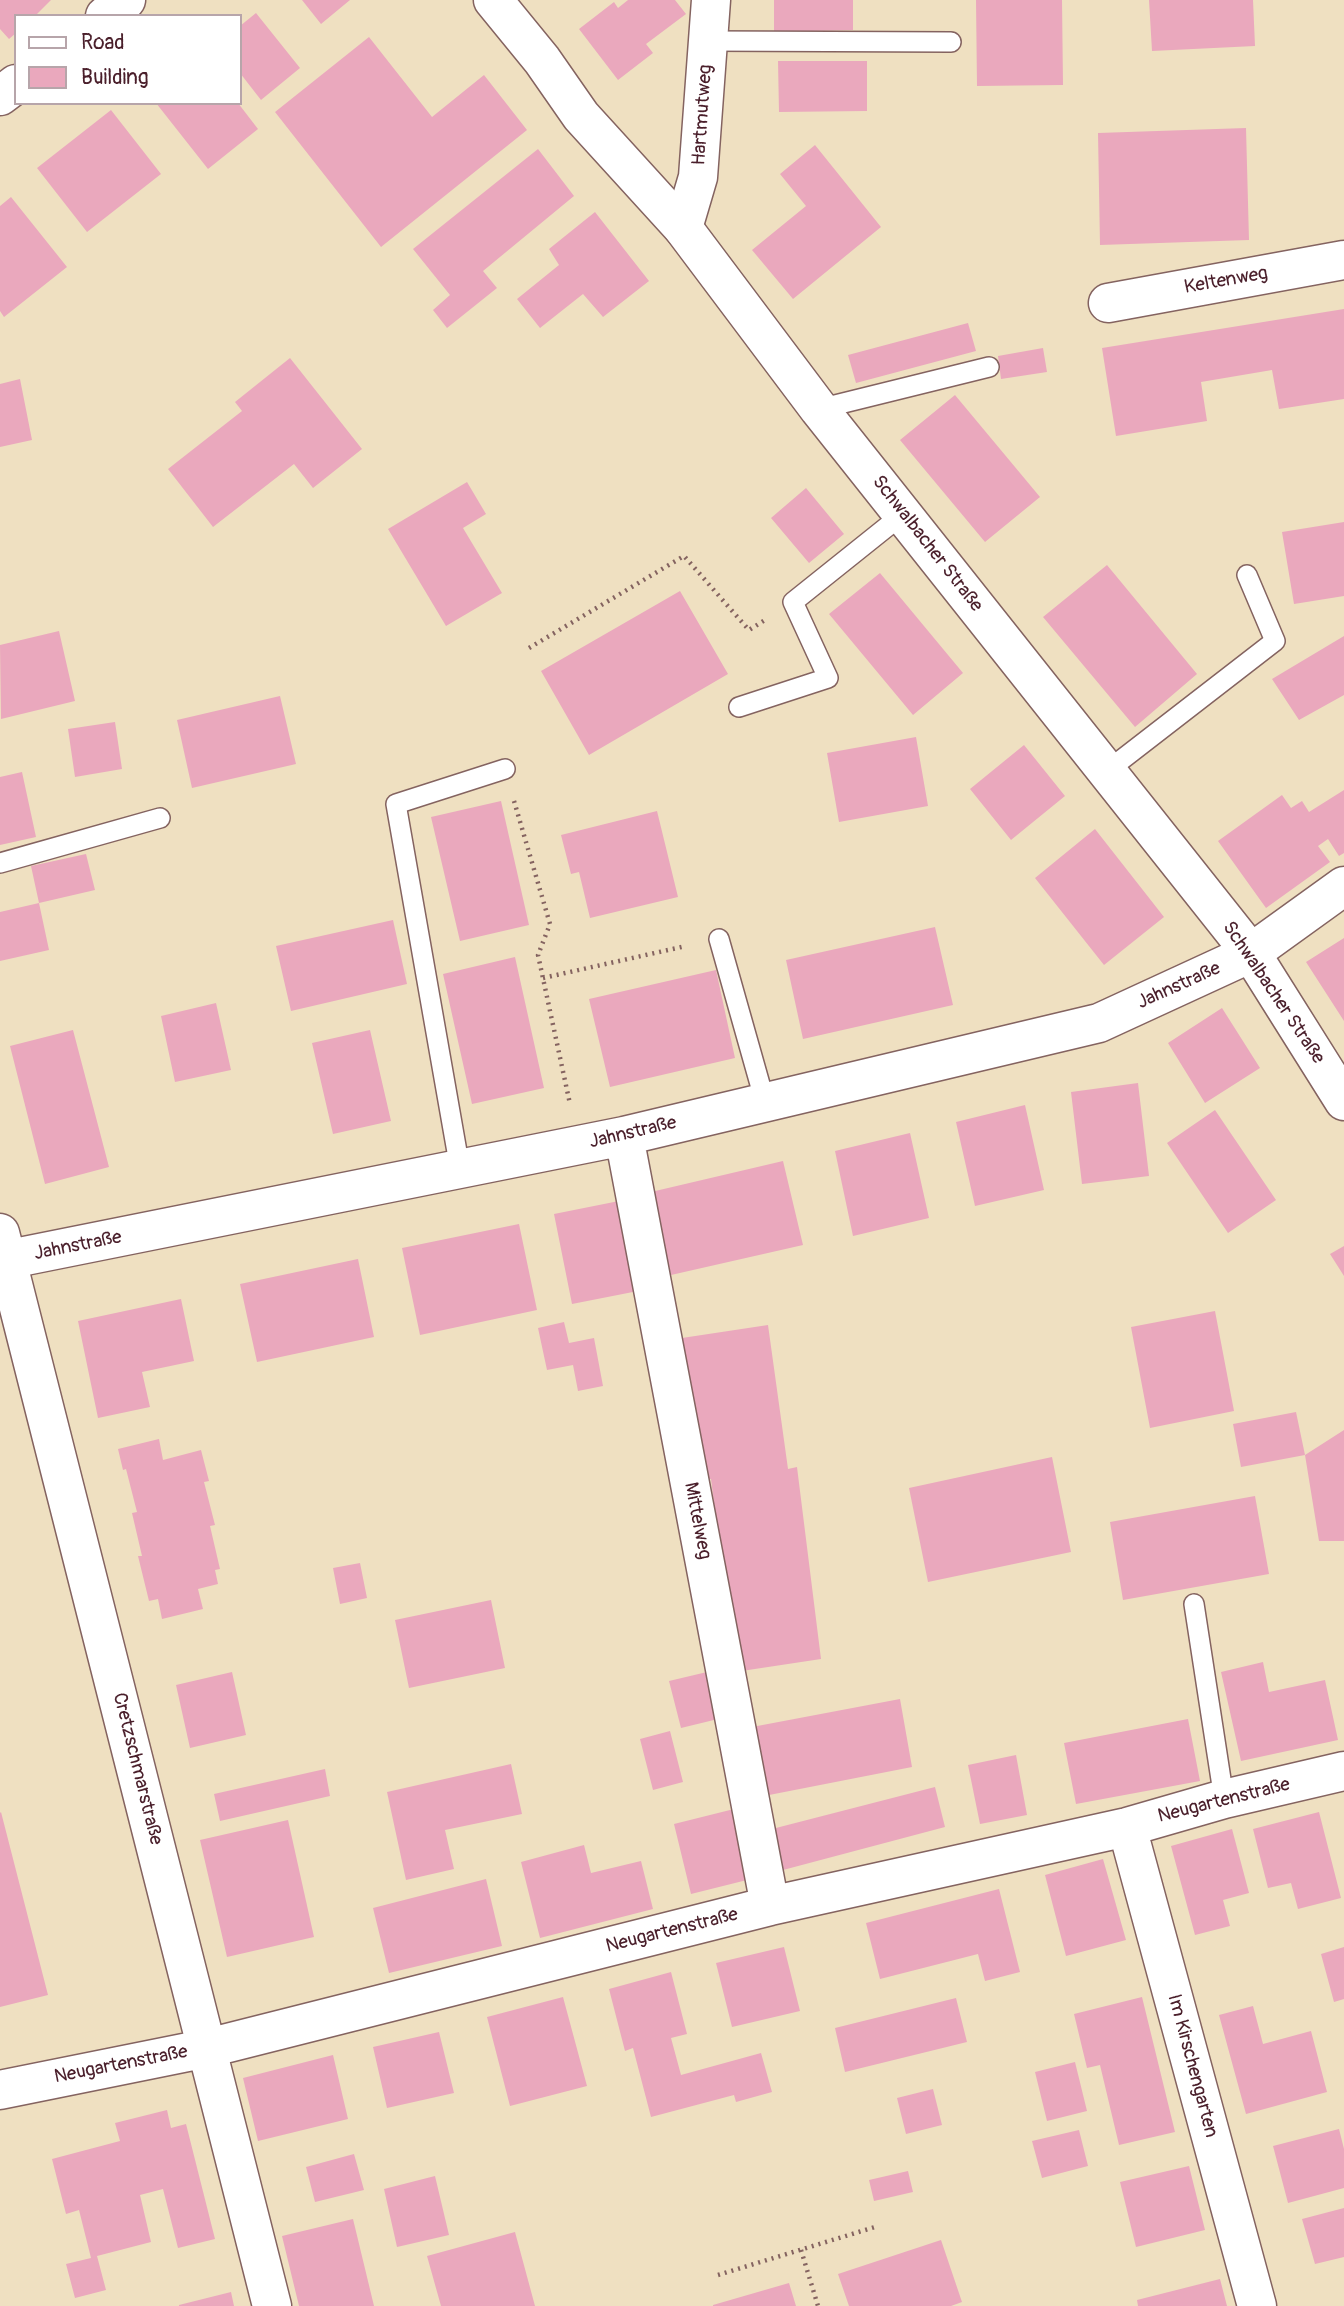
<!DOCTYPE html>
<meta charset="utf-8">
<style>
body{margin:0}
#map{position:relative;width:1344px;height:2306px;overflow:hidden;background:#efe0c1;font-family:Pangolin,sans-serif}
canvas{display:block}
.legend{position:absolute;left:14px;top:14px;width:228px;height:91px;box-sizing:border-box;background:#fff;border:2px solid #b7a5aa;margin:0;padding:9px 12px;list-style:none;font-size:21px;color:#4a1f2b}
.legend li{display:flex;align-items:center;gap:14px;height:35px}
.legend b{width:35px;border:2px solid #b7a5aa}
</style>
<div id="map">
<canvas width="1344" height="2306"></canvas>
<ul class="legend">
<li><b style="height:9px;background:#fff"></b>Road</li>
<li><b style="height:19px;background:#eaa8bd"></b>Building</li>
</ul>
</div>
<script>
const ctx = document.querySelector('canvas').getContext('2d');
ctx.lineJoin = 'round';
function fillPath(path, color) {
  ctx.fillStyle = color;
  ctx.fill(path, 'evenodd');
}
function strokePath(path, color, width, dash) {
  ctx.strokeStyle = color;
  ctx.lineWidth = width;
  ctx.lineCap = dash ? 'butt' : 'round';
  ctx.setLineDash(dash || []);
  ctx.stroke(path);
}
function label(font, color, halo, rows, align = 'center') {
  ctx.font = font + ' Pangolin,sans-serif';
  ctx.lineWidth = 7;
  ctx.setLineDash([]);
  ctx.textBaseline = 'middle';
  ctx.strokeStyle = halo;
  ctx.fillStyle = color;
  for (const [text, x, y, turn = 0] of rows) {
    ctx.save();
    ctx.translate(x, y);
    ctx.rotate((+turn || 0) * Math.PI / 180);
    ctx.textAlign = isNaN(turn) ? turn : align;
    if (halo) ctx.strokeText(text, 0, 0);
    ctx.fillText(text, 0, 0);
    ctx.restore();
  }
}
const building = new Path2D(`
 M 0,0 L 51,0 L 35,16 L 16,16 L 16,33 L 9,39 L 0,29 Z
 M 302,0 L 350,0 L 321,24 Z
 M 628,0 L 675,0 L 686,14 L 646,44 L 653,53 L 618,80 L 579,29 L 614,2 L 618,8 Z
 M 774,0 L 853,0 L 853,30 L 774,32 Z
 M 976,0 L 1062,0 L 1063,85 L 977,86 Z
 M 1149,0 L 1253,0 L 1255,46 L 1152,51 Z
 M 256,13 L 300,68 L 261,100 L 240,73 L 240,26 Z
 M 369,37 L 432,117 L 484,75 L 527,130 L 381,247 L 275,112 Z
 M 778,61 L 867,61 L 867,111 L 779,112 Z
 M 156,103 L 238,103 L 258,129 L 208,169 Z
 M 111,110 L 161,174 L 87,232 L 37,168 Z
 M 1246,128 L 1249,240 L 1100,245 L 1098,133 Z
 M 815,145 L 881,227 L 793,299 L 752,250 L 806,206 L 780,174 Z
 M 538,149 L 574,196 L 483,271 L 497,288 L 447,328 L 433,310 L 450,295 L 413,249 Z
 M 11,197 L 67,267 L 4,317 L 0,311 L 0,206 Z
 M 595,212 L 649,281 L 603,317 L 583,294 L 540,328 L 517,299 L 559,265 L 549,249 Z
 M 1344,309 L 1344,399 L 1279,409 L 1272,370 L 1201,382 L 1207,421 L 1116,436 L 1102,348 Z
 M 968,323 L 976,351 L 856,383 L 848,355 Z
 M 1043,348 L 1047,372 L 1001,379 L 998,356 Z
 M 290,358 L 362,449 L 313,488 L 294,464 L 213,527 L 168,469 L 242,411 L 235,402 Z
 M 20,379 L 32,440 L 0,447 L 0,384 Z
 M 955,395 L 1040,497 L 985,542 L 900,440 Z
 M 467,482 L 486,514 L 463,528 L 502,593 L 446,626 L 388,529 Z
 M 806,488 L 844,534 L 809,563 L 771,518 Z
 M 1344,522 L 1344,596 L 1294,604 L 1282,532 Z
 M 1107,565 L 1197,674 L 1135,727 L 1043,617 Z
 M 880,573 L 963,673 L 913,715 L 829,614 Z
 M 680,591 L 728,674 L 589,755 L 541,671 Z
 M 59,631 L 75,701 L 1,719 L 0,645 Z
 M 1344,636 L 1344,695 L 1299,720 L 1272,679 Z
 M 280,696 L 296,764 L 192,788 L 177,720 Z
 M 115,722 L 122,769 L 75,777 L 68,729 Z
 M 916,737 L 928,806 L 839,822 L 827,753 Z
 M 1024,745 L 1065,796 L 1011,840 L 970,789 Z
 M 22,772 L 36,837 L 0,845 L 0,777 Z
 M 1344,790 L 1344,853 L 1339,856 L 1328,839 L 1318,846 L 1330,862 L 1266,908 L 1218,841 L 1282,795 L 1291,808 L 1302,801 L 1309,812 Z
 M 501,801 L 529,925 L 460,941 L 431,817 Z
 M 657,811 L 678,897 L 590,918 L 579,872 L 571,874 L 561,835 Z
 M 1095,829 L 1164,917 L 1104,965 L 1035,878 Z
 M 86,854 L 95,890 L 39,903 L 31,866 Z
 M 39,903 L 49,950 L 0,961 L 0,912 Z
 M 393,920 L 407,984 L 291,1011 L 276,946 Z
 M 935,927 L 953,1005 L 803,1039 L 786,960 Z
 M 1344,938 L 1344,1021 L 1306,962 Z
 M 515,957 L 544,1088 L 472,1104 L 443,974 Z
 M 716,970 L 735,1058 L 610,1087 L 589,999 Z
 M 216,1003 L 231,1070 L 175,1082 L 161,1016 Z
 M 1222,1008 L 1260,1068 L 1205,1103 L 1168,1043 Z
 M 73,1030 L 109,1167 L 45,1184 L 10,1046 Z
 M 370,1030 L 391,1121 L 333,1134 L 312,1043 Z
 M 1138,1083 L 1149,1176 L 1082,1184 L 1071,1092 Z
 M 1025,1105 L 1044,1190 L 975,1206 L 956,1122 Z
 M 1215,1110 L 1276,1200 L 1228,1233 L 1167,1143 Z
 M 910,1133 L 929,1218 L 853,1236 L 835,1151 Z
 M 783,1161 L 803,1245 L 671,1275 L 651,1192 Z
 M 619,1201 L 638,1291 L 572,1304 L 554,1214 Z
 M 519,1224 L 537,1310 L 420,1335 L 402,1248 Z
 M 1344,1246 L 1344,1276 L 1330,1254 Z
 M 358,1259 L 374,1337 L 257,1362 L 240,1284 Z
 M 181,1299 L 194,1361 L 142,1372 L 150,1407 L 98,1418 L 78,1321 Z
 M 1215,1311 L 1234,1411 L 1150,1428 L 1131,1327 Z
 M 564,1322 L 569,1343 L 594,1338 L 603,1386 L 578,1391 L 573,1365 L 547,1370 L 538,1328 Z
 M 768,1325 L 788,1469 L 797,1467 L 821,1659 L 735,1672 L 711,1479 L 701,1481 L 682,1338 Z
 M 1296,1412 L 1305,1455 L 1241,1467 L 1233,1424 Z
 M 1344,1430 L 1344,1541 L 1319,1541 L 1305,1455 Z
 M 159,1439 L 163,1460 L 201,1450 L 209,1481 L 204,1482 L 215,1525 L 210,1526 L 220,1569 L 215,1570 L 218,1584 L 198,1589 L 203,1609 L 162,1619 L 158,1599 L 149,1601 L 138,1556 L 142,1556 L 132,1513 L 137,1512 L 126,1469 L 123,1470 L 118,1449 Z
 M 1052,1457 L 1071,1552 L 928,1582 L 909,1488 Z
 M 1255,1496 L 1269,1574 L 1123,1600 L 1110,1522 Z
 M 360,1563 L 367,1598 L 340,1604 L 333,1568 Z
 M 491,1600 L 505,1668 L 409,1688 L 395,1620 Z
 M 1263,1662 L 1269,1692 L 1325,1680 L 1338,1740 L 1241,1761 L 1221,1672 Z
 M 232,1672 L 246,1735 L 190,1748 L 176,1685 Z
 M 707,1672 L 718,1719 L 681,1728 L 669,1681 Z
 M 900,1699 L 912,1767 L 764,1796 L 752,1727 Z
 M 1188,1719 L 1200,1781 L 1076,1804 L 1064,1743 Z
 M 670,1731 L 683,1782 L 653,1790 L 640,1739 Z
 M 1016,1755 L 1027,1815 L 980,1824 L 968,1765 Z
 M 511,1764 L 522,1814 L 445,1830 L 454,1869 L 406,1880 L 387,1792 Z
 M 325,1769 L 330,1796 L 220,1821 L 214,1794 Z
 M 935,1787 L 945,1827 L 783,1870 L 772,1829 Z
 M 734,1809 L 751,1879 L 691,1894 L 674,1824 Z
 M 1,1812 L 48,1995 L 0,2007 L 0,1813 Z
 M 1319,1812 L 1341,1898 L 1298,1909 L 1291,1883 L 1268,1888 L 1253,1829 Z
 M 288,1820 L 314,1937 L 227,1957 L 200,1840 Z
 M 1232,1829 L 1249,1893 L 1223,1900 L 1230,1926 L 1195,1935 L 1171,1846 Z
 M 584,1845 L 591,1873 L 641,1861 L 653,1909 L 540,1938 L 521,1862 Z
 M 1103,1859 L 1126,1940 L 1066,1956 L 1045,1875 Z
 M 486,1879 L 502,1946 L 389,1973 L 373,1908 Z
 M 999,1889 L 1020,1972 L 985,1981 L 978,1954 L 880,1979 L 866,1923 Z
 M 784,1947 L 800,2011 L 732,2027 L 716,1963 Z
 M 1344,1947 L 1344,1999 L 1334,2002 L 1321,1954 Z
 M 671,1972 L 687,2034 L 671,2038 L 681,2075 L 761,2053 L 772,2092 L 736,2102 L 734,2095 L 651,2117 L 633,2048 L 625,2051 L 609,1989 Z
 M 563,1997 L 587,2086 L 510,2106 L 487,2017 Z
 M 1142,1997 L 1175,2132 L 1119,2145 L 1100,2065 L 1087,2068 L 1074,2014 Z
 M 956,1998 L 967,2042 L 845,2072 L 835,2028 Z
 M 1253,2006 L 1263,2044 L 1311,2031 L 1327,2092 L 1246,2114 L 1219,2015 Z
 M 439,2032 L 454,2093 L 387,2108 L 373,2047 Z
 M 333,2055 L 348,2119 L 258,2141 L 243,2078 Z
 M 1075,2062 L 1087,2111 L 1047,2121 L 1035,2072 Z
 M 933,2089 L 942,2125 L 906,2134 L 897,2098 Z
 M 167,2110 L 171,2128 L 186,2124 L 215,2239 L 178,2248 L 163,2189 L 140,2195 L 151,2242 L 97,2256 L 106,2290 L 75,2298 L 66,2264 L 91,2258 L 79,2210 L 66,2214 L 52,2159 L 120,2141 L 115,2123 Z
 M 1339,2129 L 1344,2149 L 1344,2188 L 1288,2203 L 1273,2146 Z
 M 1079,2130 L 1088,2166 L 1042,2178 L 1032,2141 Z
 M 354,2154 L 364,2190 L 315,2202 L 306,2167 Z
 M 1189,2166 L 1205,2230 L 1136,2247 L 1120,2182 Z
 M 908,2171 L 913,2192 L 874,2201 L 869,2180 Z
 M 435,2176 L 449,2235 L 397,2247 L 384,2189 Z
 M 1344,2208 L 1344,2257 L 1315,2264 L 1302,2219 Z
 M 353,2219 L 374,2306 L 299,2306 L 282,2236 Z
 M 515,2232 L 535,2306 L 441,2306 L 427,2256 Z
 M 941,2240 L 962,2302 L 951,2306 L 849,2306 L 838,2274 Z
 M 1220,2279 L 1227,2306 L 1138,2306 L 1137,2300 Z
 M 789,2283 L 796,2306 L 713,2306 L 713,2305 Z
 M 231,2292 L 234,2306 L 179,2306 L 179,2305 Z`);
const path = new Path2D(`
 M 529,648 L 684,556 L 749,630 L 765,620
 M 514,801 L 550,924 L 538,955 L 570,1104
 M 543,978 L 686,946
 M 801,2250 L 818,2306
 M 718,2275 L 875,2227`);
const lane = new Path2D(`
 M 708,41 L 951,42
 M 819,409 L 989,367
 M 739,707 L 828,678 L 793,602 L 903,514
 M 1107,771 L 1275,641 L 1247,575
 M 0,863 L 160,818
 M 719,939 L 765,1102
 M 460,1169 L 396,804 L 505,769
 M 1194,1604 L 1224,1799`);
const street = new Path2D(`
 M 105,16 L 126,0
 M 0,96 L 16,84
 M 683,228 L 698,177 L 711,0
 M 1108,303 L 1344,260
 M 624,1136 L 770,1906
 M 0,1233 L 272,2306
 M 0,1261 L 624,1136 L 1099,1023 L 1251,953 L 1344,886
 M 1127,1827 L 1257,2306
 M 0,2090 L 208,2048 L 770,1906 L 1127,1827 L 1224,1799 L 1344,1771`);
const secondary = new Path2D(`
 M 493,0 L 542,60 L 581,116 L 683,228 L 819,409 L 1251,953 L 1344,1101`);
const streetNames = [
 ["Hartmutweg",703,115,-86],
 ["Keltenweg",1226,281,-10],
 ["Schwalbacher Straße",927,544,52],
 ["Jahnstraße",1179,986,-24],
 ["Schwalbacher Straße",1273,993,56],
 ["Jahnstraße",633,1133,-13],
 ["Jahnstraße",78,1246,-11],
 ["Mittelweg",697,1521,79],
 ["Cretzschmarstraße",137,1769,76],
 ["Neugartenstraße",1224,1801,-14],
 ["Neugartenstraße",672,1931,-14],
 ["Neugartenstraße",121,2065,-11],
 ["Im Kirschengarten",1192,2066,75]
];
fillPath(building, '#eaa8bd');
strokePath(lane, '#846360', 22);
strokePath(street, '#846360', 41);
strokePath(secondary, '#846360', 41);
strokePath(path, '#846360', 4.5, [2, 5]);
strokePath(lane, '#fff', 19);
strokePath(street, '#fff', 38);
strokePath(secondary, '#fff', 38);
label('19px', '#4a1f2b', '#fff', streetNames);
</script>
